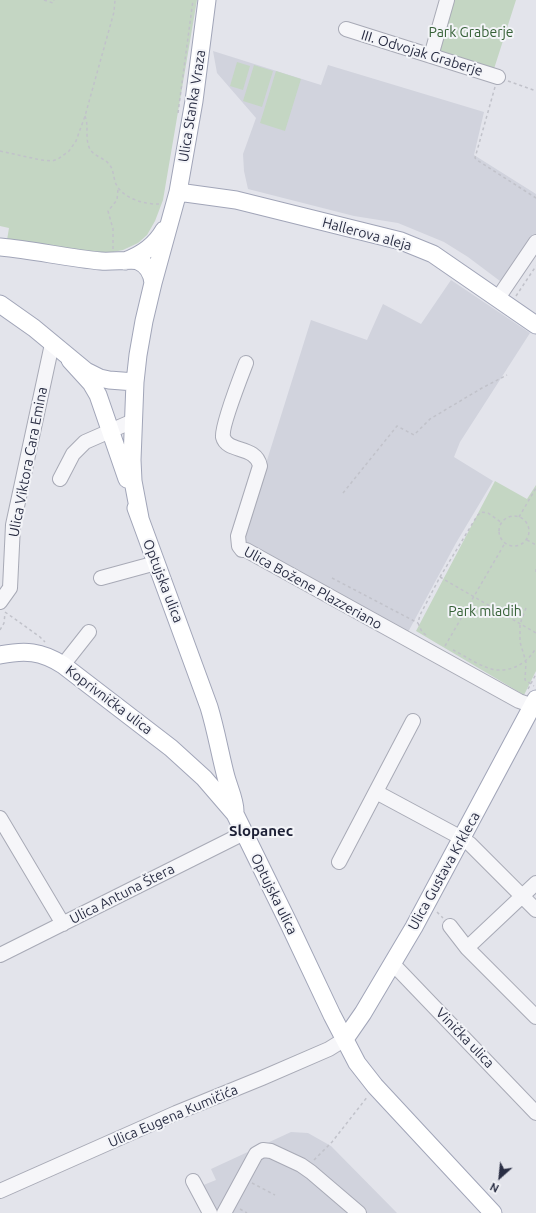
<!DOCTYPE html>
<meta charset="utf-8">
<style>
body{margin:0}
#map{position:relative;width:536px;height:1213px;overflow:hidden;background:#e3e4eb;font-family:Ubuntu,sans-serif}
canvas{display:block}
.north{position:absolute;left:480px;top:1157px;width:40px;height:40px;-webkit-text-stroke:3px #f3f4f8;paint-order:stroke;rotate:207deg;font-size:11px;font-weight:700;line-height:16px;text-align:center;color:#2a2e44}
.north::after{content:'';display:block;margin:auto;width:14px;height:18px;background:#2a2e44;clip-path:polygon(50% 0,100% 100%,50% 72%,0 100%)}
</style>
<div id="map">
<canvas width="536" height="1213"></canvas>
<div class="north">N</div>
</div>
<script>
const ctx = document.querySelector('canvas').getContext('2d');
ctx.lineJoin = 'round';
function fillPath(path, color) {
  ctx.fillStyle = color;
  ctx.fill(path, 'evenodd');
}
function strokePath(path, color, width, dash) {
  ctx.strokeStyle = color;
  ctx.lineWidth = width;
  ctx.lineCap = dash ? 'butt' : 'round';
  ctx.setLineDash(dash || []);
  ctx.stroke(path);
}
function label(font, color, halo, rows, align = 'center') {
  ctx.font = font + ' Ubuntu,sans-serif';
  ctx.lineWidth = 4;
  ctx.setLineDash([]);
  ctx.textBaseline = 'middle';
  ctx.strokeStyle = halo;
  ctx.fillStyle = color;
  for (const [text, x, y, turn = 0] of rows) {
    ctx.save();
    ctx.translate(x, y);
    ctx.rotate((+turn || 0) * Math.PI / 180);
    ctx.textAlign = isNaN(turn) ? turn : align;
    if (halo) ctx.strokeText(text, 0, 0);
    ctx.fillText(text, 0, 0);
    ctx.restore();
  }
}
const built = new Path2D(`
 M 213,51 L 321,85 L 328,65 L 484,112 L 474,155 L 536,194 L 536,235 L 504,284 L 468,257 L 444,242 L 398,223 L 354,216 L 248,189 L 244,171 L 243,154 L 256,118 L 217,73 Z
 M 451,280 L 530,333 L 460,442 L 454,457 L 493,481 L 456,543 L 407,634 L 242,540 L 311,320 L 367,340 L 383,304 L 421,324 Z
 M 291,1132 L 308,1133 L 331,1146 L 397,1213 L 215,1213 L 201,1186 L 216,1180 L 211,1169 Z`);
const green = new Path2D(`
 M 0,0 L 197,0 L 163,200 L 155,221 L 147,235 L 138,243 L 123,250 L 103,254 L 7,240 L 9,228 L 0,226 Z
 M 443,0 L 516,0 L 493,72 L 429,52 Z
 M 237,62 L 250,66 L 243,90 L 230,86 Z
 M 254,65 L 273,71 L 262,107 L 243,101 Z
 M 276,71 L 301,79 L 285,131 L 260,123 Z
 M 495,481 L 527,499 L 536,485 L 536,671 L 524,695 L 416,631 Z`);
const path = new Path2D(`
 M 44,0 L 53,3 L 54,0
 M 508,81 L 536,91
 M 495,87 L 475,158 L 477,160 L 536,198
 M 178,113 L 193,0
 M 85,116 C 89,126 85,137 89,147 C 92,156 103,157 109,164 C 114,170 113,177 116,184 C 123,199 146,205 161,204
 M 0,151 L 41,160 L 52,161 L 58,159 L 69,151 L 76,141 L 85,116 L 114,12 L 115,0
 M 113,249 L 113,229 L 108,211 L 117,200 L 118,189
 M 516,296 L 536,266
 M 343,493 L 397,426 L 414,435 L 430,419 L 482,388 L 507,375
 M499 531a15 15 0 1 1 30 0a15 15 0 1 1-30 0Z
 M 519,517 L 536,488
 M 527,540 L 536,545
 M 536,572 L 536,568
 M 440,577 L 536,633
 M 332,578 L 418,623
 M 526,608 L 520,624 L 520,642 L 526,662 L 525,680 L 534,686
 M 5,612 L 40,637 L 45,642
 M 0,630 L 4,623 L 5,613
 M 426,635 L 422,632 L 418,623 L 420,615 L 440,577 L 477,516 L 481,512 L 488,513 L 502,523
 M 445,646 L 505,543
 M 453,650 C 465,656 484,669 497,670 C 514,671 528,662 536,648
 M 528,689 L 536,674
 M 437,912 L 443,918
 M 314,1160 L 332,1142 L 368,1096
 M 252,1183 L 275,1195
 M 240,1209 L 247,1213`);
const minor = new Path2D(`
 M 346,29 L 498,77
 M 431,56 L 447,0
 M 498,298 L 536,242
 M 246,363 C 241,376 221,427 223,437 C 227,453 256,445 260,466 L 238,536 L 239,546 L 242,550 L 246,550 L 519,701 L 536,707
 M 60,479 L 73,454 L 85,442 L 133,421
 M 101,578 L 156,563
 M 0,602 L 10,588 L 13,525 L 52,344
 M 63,665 L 89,632
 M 376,792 L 456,835 L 470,844 L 536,910
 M 0,818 L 63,924
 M 339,862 L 413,721
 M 450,926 L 467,948 L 536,1017
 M 467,948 L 536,883
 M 0,955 L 244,833
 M 393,964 L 536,1113
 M 193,1181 L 210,1213
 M 0,1191 L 176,1113 L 262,1078 L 329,1049 L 345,1039
 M 224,1213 L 256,1154 L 263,1150 L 271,1151 L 301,1165 L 311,1172 L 359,1213`);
const major = new Path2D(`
 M 178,192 L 236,200 L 401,241 L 433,254 L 536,325
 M 0,247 C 34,250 67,258 101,261 C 111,262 132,259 138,261 C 148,265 152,273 153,283
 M 125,261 C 142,255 155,246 164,230
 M 0,304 L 34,328 L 86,371 L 100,378 L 109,380 L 135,382
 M 70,360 L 91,383 L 98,395 L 127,479
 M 136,508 L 209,707 C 216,730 220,754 226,777 C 229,788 235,800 235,811
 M 140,518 L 133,481 L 132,460 L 135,382 L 138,355 L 144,321 L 153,283 L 178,192 L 194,101 L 207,0
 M 0,655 C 25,650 41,651 63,665 L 171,748 L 204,778 L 235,814 L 289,924 L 332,1015 L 357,1063 L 375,1086 L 493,1213
 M 345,1039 L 363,1013 L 414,927 L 536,699`);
const parkNames = [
 ["Park Graberje",471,32],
 ["Park mladih",485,611]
];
const streetNames = [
 ["III. Odvojak Graberje",422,53,17],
 ["Ulica Stanka Vraza",192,106,-81],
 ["Hallerova aleja",367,234,15],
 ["Ulica Viktora Cara Emina",28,462,-79],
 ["Optujska ulica",163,581,69],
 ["Ulica Božene Plazzeriano",313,588,29],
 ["Koprivnička ulica",109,700,37],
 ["Ulica Gustava Krkleca",444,871,-61],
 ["Ulica Antuna Štera",122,894,-27],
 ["Optujska ulica",274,894,64],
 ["Vinička ulica",465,1038,46],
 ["Ulica Eugena Kumičića",173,1116,-23]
];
const neighbourhoodNames = [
 ["Slopanec",261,831]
];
fillPath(built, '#d1d3dd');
fillPath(green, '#c4d6c3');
strokePath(minor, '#a8aab6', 16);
strokePath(major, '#a1a5b8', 19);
strokePath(path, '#c1c2ca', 1.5, [3, 3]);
strokePath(minor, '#f6f6f9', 14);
strokePath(major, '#fff', 17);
label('14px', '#366137', '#f3f4f8', parkNames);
label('14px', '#2a2e44', '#f3f4f8', streetNames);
label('bold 15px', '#1c1f35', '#f3f4f8', neighbourhoodNames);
</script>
